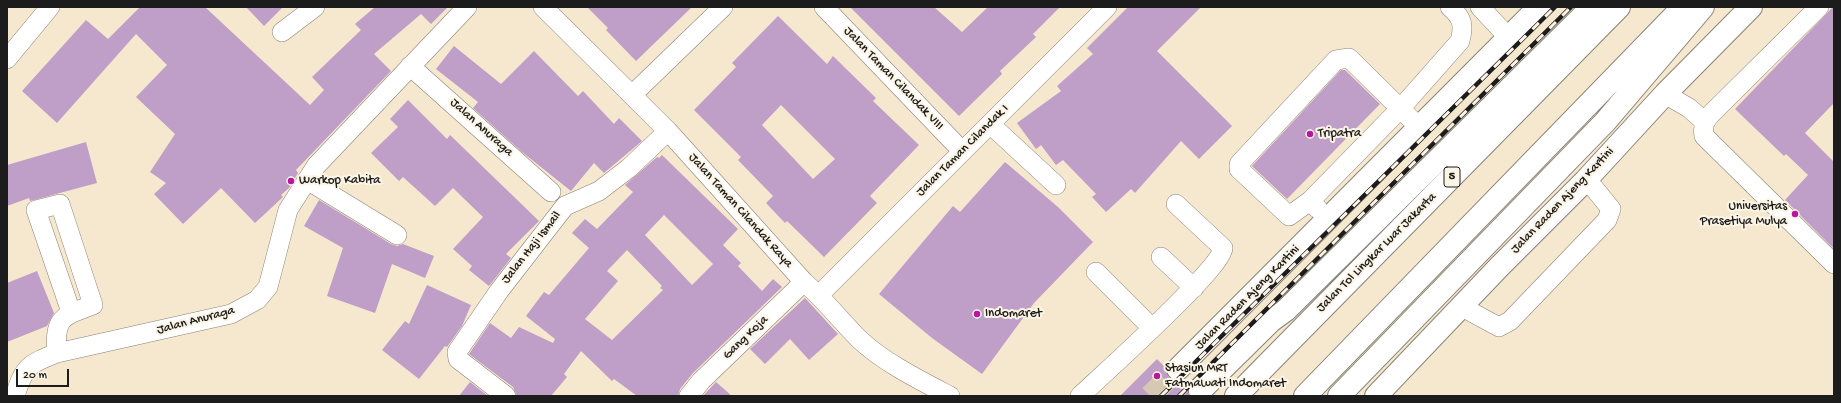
<!DOCTYPE html>
<style>
body{margin:0}
#map{position:relative;width:1841px;height:403px;overflow:hidden;background:#f6e8cf;font-family:"Gochi Hand",sans-serif}
canvas{display:block}
.frame{position:absolute;inset:0;border:8px solid #1c1c1c;pointer-events:none}
.scale{position:absolute;left:16px;top:369px;width:53px;height:18px;box-sizing:border-box;border:2px solid #1c1c1c;border-top:0;padding-left:5px;font-size:12px;line-height:14px;white-space:nowrap;color:#1c1c1c;-webkit-text-stroke:3px #fcf5e5;paint-order:stroke}
</style>
<div id="map">
<canvas width="1841" height="403"></canvas>
<div class="frame"></div>
<div class="scale">20 m</div>
</div>
<script>
const ctx = document.querySelector('canvas').getContext('2d');
ctx.lineJoin = 'round';
function fillPath(path, color) {
  ctx.fillStyle = color;
  ctx.fill(path, 'evenodd');
}
function strokePath(path, color, width, dash) {
  ctx.strokeStyle = color;
  ctx.lineWidth = width;
  ctx.lineCap = dash ? 'butt' : 'round';
  ctx.setLineDash(dash || []);
  ctx.stroke(path);
}
function label(font, color, halo, rows, align = 'center') {
  ctx.font = font + ' "Gochi Hand",sans-serif';
  ctx.lineWidth = 4;
  ctx.setLineDash([]);
  ctx.textBaseline = 'middle';
  ctx.strokeStyle = halo;
  ctx.fillStyle = color;
  for (const [text, x, y, turn = 0] of rows) {
    ctx.save();
    ctx.translate(x, y);
    ctx.rotate((+turn || 0) * Math.PI / 180);
    ctx.textAlign = isNaN(turn) ? turn : align;
    if (halo) ctx.strokeText(text, 0, 0);
    ctx.fillText(text, 0, 0);
    ctx.restore();
  }
}
const building = new Path2D(`
 M 140,7 L 205,7 L 310,105 L 324,90 L 312,77 L 361,30 L 355,24 L 375,7 L 448,7 L 431,24 L 421,14 L 374,54 L 391,71 L 296,170 L 298,173 L 289,188 L 281,195 L 283,197 L 255,223 L 221,188 L 183,224 L 154,194 L 166,183 L 150,172 L 175,134 L 136,97 L 167,65 L 136,34 L 57,123 L 22,91 L 86,20 L 108,39 Z
 M 246,7 L 283,7 L 264,26 Z
 M 587,7 L 692,7 L 636,61 L 606,30 L 608,28 Z
 M 850,7 L 934,7 L 962,32 L 988,7 L 1060,7 L 1033,34 L 1036,37 L 1000,71 L 1002,74 L 959,116 Z
 M 1128,7 L 1201,7 L 1157,51 L 1232,126 L 1199,159 L 1181,141 L 1135,193 L 1131,189 L 1106,212 L 1092,197 L 1096,194 L 1063,160 L 1056,165 L 1041,145 L 1036,149 L 1017,123 L 1061,91 L 1057,86 L 1093,54 L 1087,48 Z
 M 1833,7 L 1834,103 L 1805,133 L 1834,162 L 1834,249 L 1785,200 L 1808,175 L 1786,154 L 1784,156 L 1735,109 Z
 M 778,16 L 827,64 L 833,56 L 876,98 L 873,101 L 919,145 L 870,196 L 877,203 L 824,257 L 787,221 L 785,223 L 766,203 L 773,196 L 738,160 L 741,157 L 694,110 L 736,67 L 732,63 ZM 781,105 L 835,159 L 813,179 L 762,125 Z
 M 454,46 L 501,84 L 534,51 L 578,96 L 583,91 L 614,124 L 619,118 L 642,141 L 604,173 L 594,163 L 571,191 L 522,152 L 473,108 L 478,102 L 436,69 Z
 M 1341,70 L 1345,70 L 1380,104 L 1287,199 L 1252,166 Z
 M 408,100 L 447,139 L 450,135 L 539,221 L 506,254 L 511,258 L 489,286 L 469,270 L 472,266 L 453,249 L 483,217 L 453,188 L 435,206 L 403,177 L 399,181 L 371,153 L 398,127 L 390,119 Z
 M 86,142 L 97,183 L 30,201 L 29,198 L 7,206 L 7,165 Z
 M 662,155 L 738,229 L 723,245 L 741,263 L 738,266 L 762,291 L 773,279 L 782,287 L 693,373 L 680,389 L 678,396 L 637,396 L 614,379 L 612,381 L 581,351 L 564,374 L 567,377 L 551,396 L 517,396 L 513,387 L 469,354 L 490,323 L 511,338 L 519,327 L 553,343 L 555,339 L 526,316 L 544,292 L 549,295 L 589,248 L 572,233 L 585,219 L 597,229 L 633,192 L 625,185 L 657,157 L 659,158 ZM 664,215 L 713,264 L 692,285 L 645,235 ZM 627,250 L 662,286 L 660,288 L 663,290 L 612,340 L 585,319 L 618,281 L 607,271 Z
 M 1005,162 L 1058,207 L 1093,242 L 1034,303 L 982,374 L 932,338 L 879,294 L 953,206 L 960,212 Z
 M 319,200 L 391,244 L 397,246 L 403,244 L 434,256 L 425,278 L 392,264 L 375,313 L 327,296 L 343,248 L 304,226 Z
 M 37,271 L 54,313 L 47,326 L 7,342 L 7,283 Z
 M 427,285 L 471,305 L 462,326 L 447,347 L 445,346 L 419,379 L 382,350 L 405,321 L 409,324 Z
 M 805,298 L 838,334 L 809,360 L 790,339 L 765,364 L 750,349 Z
 M 1157,359 L 1166,368 L 1169,378 L 1179,381 L 1188,390 L 1189,396 L 1120,396 Z
 M 470,382 L 488,396 L 459,396 Z
 M 716,382 L 732,396 L 703,396 Z`);
const highwayTunnel = new Path2D(`
 M 1150,396 L 1178,369`);
const minor = new Path2D(`
 M 543,7 L 668,131 L 804,282 C 824,299 840,320 859,339 C 883,362 921,381 950,396
 M 824,7 L 962,151
 M 1480,7 L 1508,37
 M 1819,7 L 1713,112 C 1706,119 1702,125 1704,136 L 1834,264
 M 282,32 L 315,7
 M 7,59 L 50,7
 M 410,66 L 551,192
 M 1665,94 L 1689,108 L 1705,122
 M 632,95 L 723,7
 M 990,124 L 1056,185
 M 307,180 L 397,235
 M 1310,201 L 1289,216 L 1239,169 L 1239,164 L 1336,60 L 1349,58 L 1419,127
 M 1318,209 L 1310,201 L 1400,109 L 1460,41 C 1464,26 1463,18 1450,7
 M 1161,257 L 1194,288
 M 1096,272 L 1151,327
 M 819,295 L 1107,7
 M 1462,307 L 1499,327 L 1510,321 L 1607,220 L 1611,209 L 1594,188 L 1585,181
 M 57,353 C 54,318 62,316 93,305 L 60,204 L 36,210 L 71,312
 M 15,396 C 24,366 29,364 57,353 L 231,314 L 257,300 L 268,287 L 288,210 L 316,166 L 467,7
 M 506,396 L 458,359 L 457,352 L 499,291 L 565,206 L 599,191 L 629,168 L 668,131
 M 689,396 L 701,381 L 804,282
 M 1080,396 C 1100,377 1225,265 1223,248 L 1176,204`);
const highway = new Path2D(`
 M 1178,369 L 1539,7
 M 1200,391 L 1271,321 L 1286,310 L 1592,7
 M 1236,396 L 1619,7
 M 1305,396 L 1683,7
 M 1339,396 L 1605,122 L 1703,7
 M 1376,396 L 1499,267 L 1585,181 L 1665,94 L 1751,7`);
const rail = new Path2D(`
 M 1161,396 L 1555,7
 M 1179,396 L 1571,7`);
const markers = [
 [1310,134,4,"#b5179e"],
 [291,181,4,"#b5179e"],
 [1795,214,4,"#b5179e"],
 [977,314,4,"#b5179e"],
 [1157,376,4,"#b5179e"]
];
const shields = [
 [1452,177,16]
];
const shieldNames = [
 ["5",1452,177]
];
const streetNames = [
 ["Jalan Taman Cilandak VIII",893,79,46],
 ["Jalan Anuraga",481,128,42],
 ["Jalan Taman Cilandak I",963,151,-45],
 ["Jalan Raden Ajeng Kartini",1563,201,-46],
 ["Jalan Taman Cilandak Raya",740,211,48],
 ["Jalan Haji Ismail",532,248,-52],
 ["Jalan Tol Lingkar Luar Jakarta",1377,253,-45],
 ["Jalan Raden Ajeng Kartini",1248,298,-45],
 ["Jalan Anuraga",196,321,-15],
 ["Gang Koja",746,338,-44]
];
const poiNames = [
 ["Tripatra",1318,134],
 ["Warkop Kabita",299,181],
 ["Universitas",1787,207,"right"],
 ["Prasetiya Mulya",1787,222,"right"],
 ["Indomaret",985,314],
 ["Stasiun MRT",1165,369],
 ["Fatmawati Indomaret",1165,384]
];
fillPath(building, '#bf9ec7');
strokePath(highwayTunnel, '#d5c9b4', 22, [22, 11]);
strokePath(minor, '#898276', 20);
strokePath(highway, '#898276', 24);
strokePath(minor, '#fff', 19);
strokePath(highway, '#fff', 22);
strokePath(rail, '#1c1c1c', 4.5);
strokePath(rail, '#fcf5e5', 3, [9]);
for (const [x, y, r, color] of markers) {
  const dot = new Path2D();
  dot.arc(x, y, r, 0, 2 * Math.PI);
  ctx.fillStyle = color;
  ctx.fill(dot);
  strokePath(dot, '#fcf5e5', 1.5);
}
for (const [x, y, w] of shields) {
  const box = new Path2D();
  box.roundRect(x - w / 2, y - 10, w, 20, 3);
  ctx.fillStyle = '#fcf5e5';
  ctx.fill(box);
  strokePath(box, '#1c1c1c', 1);
}
label('bold 12px', '#1c1c1c', null, shieldNames);
label('13px', '#1c1c1c', '#fcf5e5', streetNames);
label('13px', '#1c1c1c', '#fcf5e5', poiNames, 'left');
</script>
